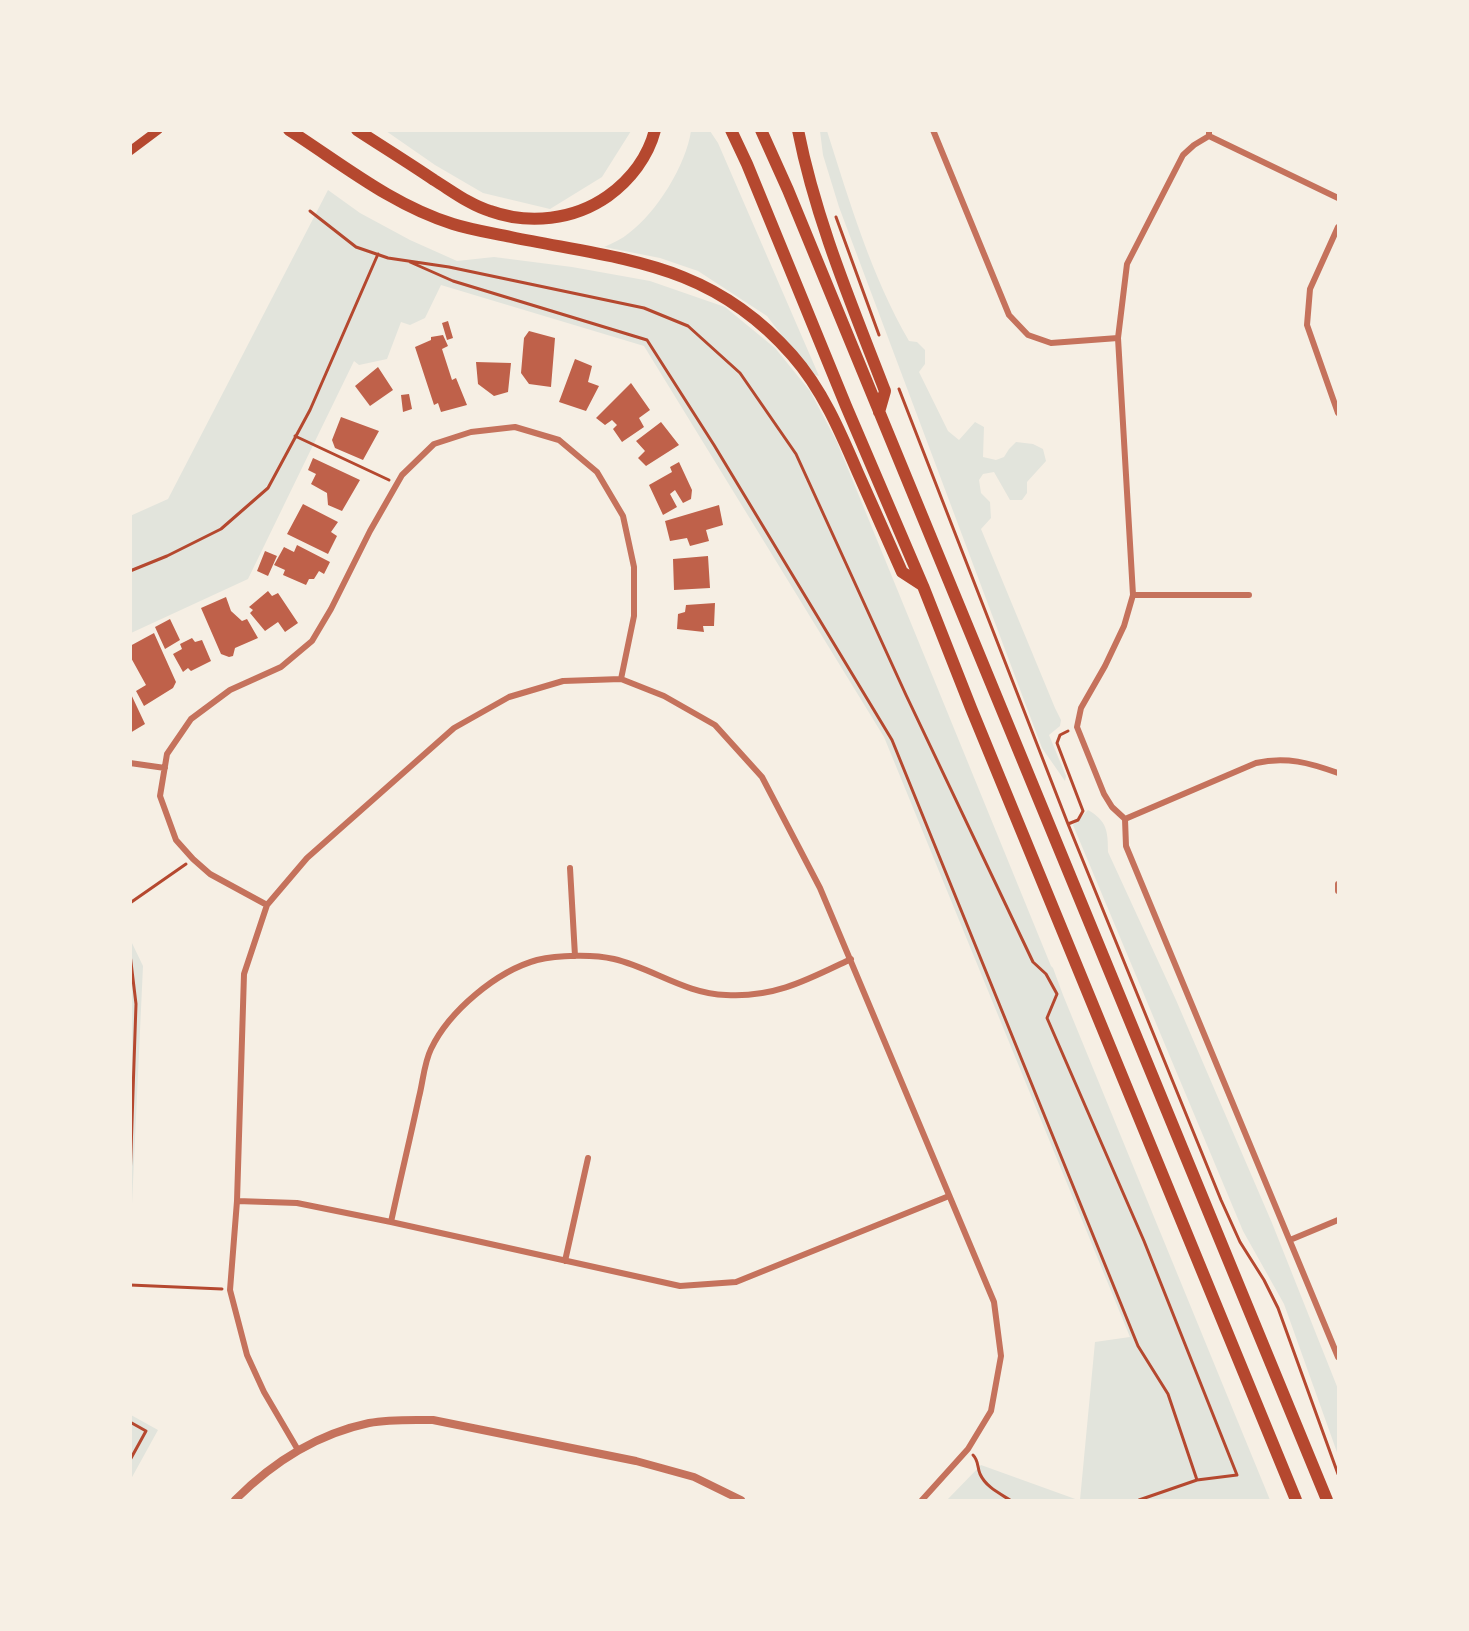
<!DOCTYPE html>
<style>
body{margin:0}
#map{position:relative;width:1469px;height:1631px;overflow:hidden;background:#f6efe4;font-family:Raleway,sans-serif}
canvas{display:block}
.frame{position:absolute;inset:0;border:132px solid #f6efe4;pointer-events:none}
</style>
<div id="map">
<canvas width="1469" height="1631"></canvas>
<div class="frame"></div>
</div>
<script>
const ctx = document.querySelector('canvas').getContext('2d');
ctx.lineJoin = 'round';
function fillPath(path, color) {
  ctx.fillStyle = color;
  ctx.fill(path, 'evenodd');
}
function strokePath(path, color, width, dash) {
  ctx.strokeStyle = color;
  ctx.lineWidth = width;
  ctx.lineCap = dash ? 'butt' : 'round';
  ctx.setLineDash(dash || []);
  ctx.stroke(path);
}
const green = new Path2D(`
 M 386,131 L 631,131 L 602,177 L 550,209 L 483,193 L 435,165 Z
 M 691,131 L 710,131 L 718,143 L 819,376 L 811,374 L 767,316 L 698,271 L 660,258 L 604,247 C 613,243 622,239 629,233 C 657,212 686,165 691,131 Z
 M 820,131 L 827,131 C 850,203 871,275 909,341 L 917,342 L 925,350 L 925,364 L 919,372 L 948,431 L 959,440 L 975,422 L 984,427 L 983,457 L 996,460 L 1004,457 L 1009,449 L 1016,442 L 1033,444 L 1043,449 L 1046,461 L 1027,482 L 1027,493 L 1022,500 L 1010,500 L 994,472 L 983,474 L 979,480 L 981,493 L 990,502 L 991,518 L 981,529 L 1055,708 L 1061,720 L 1060,726 L 1049,735 L 1066,776 L 1065,781 L 1042,748 L 839,207 L 823,155 Z
 M 328,190 L 360,213 L 410,240 L 457,261 L 494,257 L 572,267 L 650,281 L 725,307 L 775,348 L 810,391 L 837,442 L 1051,966 L 1053,968 L 1063,995 L 1270,1500 L 1080,1500 L 1095,1342 L 1130,1337 L 884,737 L 644,346 L 441,285 L 425,318 L 410,325 L 401,322 L 387,359 L 359,365 L 354,361 L 248,579 L 131,633 L 130,516 L 168,499 Z
 M 1088,810 C 1107,821 1108,831 1108,852 L 1176,1000 L 1272,1223 L 1338,1389 L 1338,1455 L 1284,1304 L 1243,1231 L 1073,825 Z
 M 131,941 L 143,966 L 131,1225 Z
 M 131,1415 L 158,1430 L 131,1479 Z
 M 981,1465 L 1078,1500 L 947,1500 Z`);
const building = new Path2D(`
 M 448,321 L 453,338 L 447,340 L 442,323 Z
 M 529,331 L 555,338 L 551,387 L 529,384 L 521,373 L 524,338 Z
 M 443,335 L 448,346 L 442,349 L 452,380 L 456,378 L 467,405 L 441,412 L 438,403 L 434,405 L 415,347 L 431,340 L 431,337 Z
 M 575,359 L 592,366 L 588,382 L 599,386 L 586,411 L 559,402 Z
 M 476,362 L 511,363 L 508,392 L 494,396 L 478,384 Z
 M 378,367 L 393,390 L 370,406 L 355,386 Z
 M 631,383 L 650,410 L 639,418 L 644,427 L 622,442 L 613,429 L 617,425 L 612,420 L 605,425 L 596,418 Z
 M 409,394 L 412,409 L 403,412 L 401,395 Z
 M 341,417 L 379,431 L 363,460 L 335,448 L 332,440 Z
 M 661,422 L 679,445 L 646,466 L 638,458 L 645,451 L 636,441 Z
 M 313,458 L 360,480 L 342,511 L 328,505 L 327,493 L 311,484 L 316,474 L 308,470 Z
 M 679,462 L 692,490 L 691,499 L 683,503 L 675,490 L 670,494 L 677,507 L 663,515 L 649,485 L 672,472 L 670,467 Z
 M 303,504 L 338,522 L 331,532 L 337,536 L 328,554 L 287,534 Z
 M 719,505 L 723,525 L 706,530 L 709,541 L 690,546 L 687,538 L 670,541 L 665,521 Z
 M 297,545 L 330,562 L 324,574 L 319,571 L 314,579 L 309,579 L 306,585 L 283,575 L 285,570 L 274,565 L 284,547 L 294,552 Z
 M 265,551 L 277,556 L 268,576 L 257,571 Z
 M 708,556 L 710,588 L 674,590 L 673,559 Z
 M 268,591 L 272,596 L 278,593 L 298,623 L 285,632 L 278,622 L 265,631 L 250,613 L 253,610 L 249,607 Z
 M 226,597 L 231,611 L 242,621 L 247,619 L 258,638 L 235,648 L 233,656 L 229,657 L 221,654 L 201,608 Z
 M 715,603 L 714,626 L 703,626 L 704,632 L 677,629 L 678,614 L 685,612 L 686,605 Z
 M 170,619 L 180,640 L 165,649 L 155,627 Z
 M 154,633 L 176,682 L 173,688 L 144,706 L 136,691 L 146,685 L 130,656 L 130,646 Z
 M 192,638 L 195,642 L 202,640 L 211,661 L 191,671 L 188,668 L 183,672 L 173,654 L 182,649 L 180,644 Z
 M 130,692 L 145,724 L 130,733 Z`);
const path = new Path2D(`
 M 310,211 L 356,247 L 388,258 L 449,267 L 644,308 L 688,326 L 740,373 L 796,454 L 906,695 L 1033,962 L 1046,974 L 1057,994 L 1047,1018 L 1144,1241 L 1237,1475 L 1197,1480 L 1139,1500
 M 836,217 L 879,335
 M 410,262 L 453,281 L 647,340 L 714,445 L 892,740 L 1138,1346 L 1168,1394 L 1197,1480
 M 899,389 L 1068,824 L 1221,1200 L 1240,1242 L 1264,1280 L 1278,1308 L 1338,1474
 M 295,436 L 389,480
 M 130,571 L 167,556 L 221,529 L 268,488 L 310,410 L 378,254
 M 1068,824 L 1078,820 L 1083,811 L 1057,743 L 1060,735 L 1068,731
 M 130,903 L 186,864
 M 130,954 L 136,1004 L 130,1181
 M 130,1285 L 222,1289
 M 130,1422 L 146,1431 L 130,1460
 M 973,1455 C 979,1461 977,1467 980,1474 C 986,1487 999,1493 1010,1500`);
const minor = new Path2D(`
 M 933,130 L 1009,315 L 1028,335 L 1051,343 L 1118,338
 M 1209,130 L 1209,136 L 1194,145 L 1183,155 L 1127,264 L 1118,338 L 1133,595 L 1124,626 L 1105,666 L 1081,708 L 1077,727 L 1104,794 L 1112,807 L 1125,819 L 1126,846 L 1338,1357
 M 1209,136 L 1338,198
 M 1338,227 L 1310,289 L 1307,325 L 1338,413
 M 1133,595 L 1249,595
 M 130,763 L 165,768
 M 1125,819 L 1256,763 C 1286,756 1310,763 1338,773
 M 570,868 L 575,956
 M 1338,884 L 1338,891
 M 267,905 L 210,874 L 193,859 L 176,840 L 160,796 L 167,754 L 191,719 L 230,690 L 281,667 L 312,641 L 331,609 L 370,531 L 402,475 L 434,444 L 471,432 L 515,427 L 559,440 L 597,472 L 623,516 L 634,567 L 634,616 L 621,679
 M 237,1201 L 297,1203 L 391,1222 L 680,1286 L 736,1282 L 949,1196
 M 391,1222 C 400,1180 410,1139 419,1097 C 423,1082 424,1063 431,1049 C 449,1011 497,971 537,960 C 558,955 593,954 614,959 C 652,968 686,994 726,995 C 775,998 809,979 851,959
 M 1290,1240 L 1338,1220
 M 565,1261 L 588,1158
 M 298,1450 L 264,1392 L 247,1355 L 230,1290 L 237,1201 L 244,974 L 267,905 L 307,858 L 454,728 L 509,697 L 563,681 L 621,679 L 664,696 L 715,725 L 762,777 L 820,888 L 994,1302 L 1001,1356 L 991,1411 L 968,1449 L 922,1500`);
const tertiary = new Path2D(`
 M 235,1500 C 272,1463 317,1434 369,1423 C 390,1419 412,1420 433,1420 L 636,1461 L 694,1477 L 741,1500`);
const secondary = new Path2D(`
 M 130,151 L 158,130`);
const motorway = new Path2D(`
 M 289,130 C 342,164 392,205 453,224 C 472,230 492,233 511,237 C 623,260 710,262 792,355 C 822,389 840,431 858,473 C 873,506 887,539 902,572 L 922,585
 M 357,130 C 383,147 409,163 434,180 C 452,191 470,205 490,211 C 529,225 574,220 608,196 C 630,180 648,157 655,130
 M 731,130 L 747,164 L 846,406 L 923,586 L 971,708 L 1296,1500
 M 761,130 L 788,190 L 1327,1500
 M 798,130 C 816,221 852,305 885,391 L 879,412`);
fillPath(green, '#e2e4dc');
fillPath(building, '#bf614a');
strokePath(path, '#b5482f', 3);
strokePath(minor, '#c5725c', 6);
strokePath(tertiary, '#c5725c', 8);
strokePath(secondary, '#b5482f', 9);
strokePath(motorway, '#b5482f', 12);
</script>
